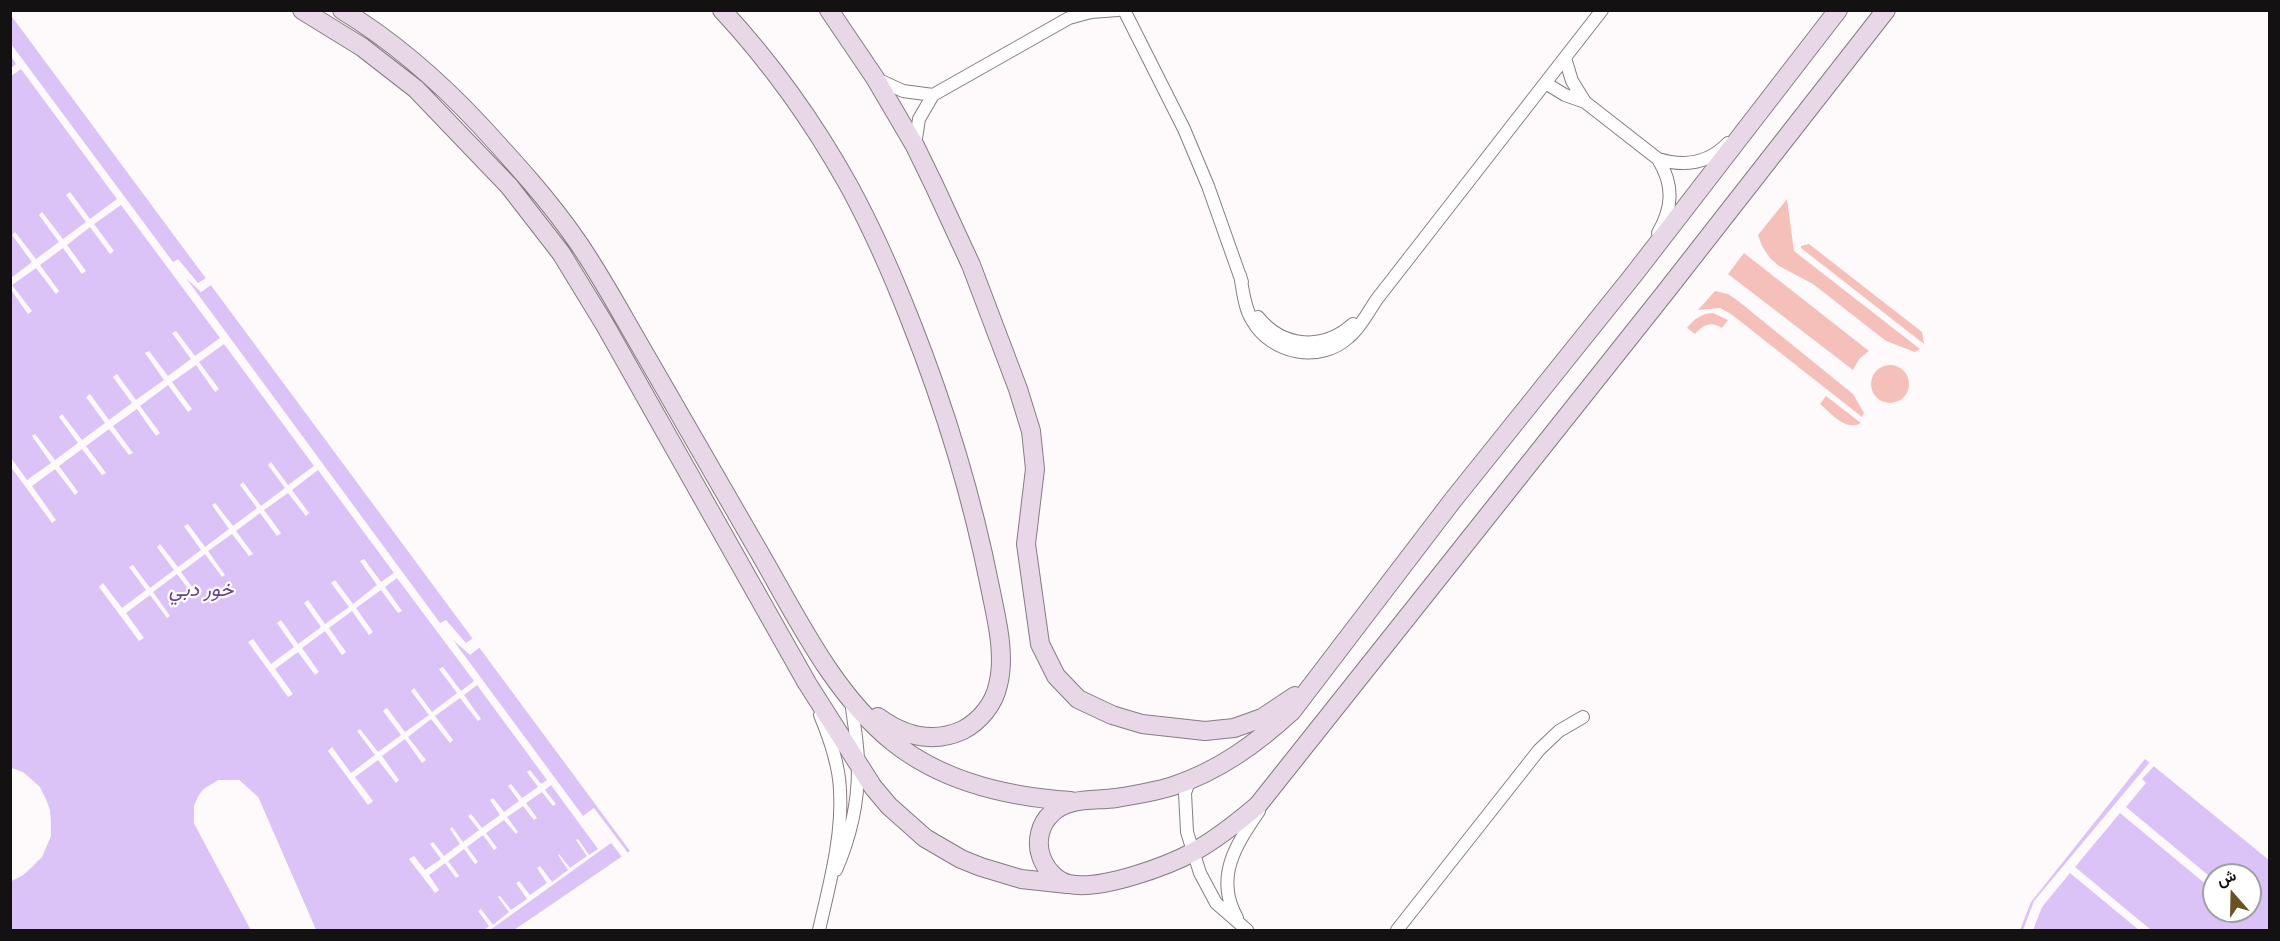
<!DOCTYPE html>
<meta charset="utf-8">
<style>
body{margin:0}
#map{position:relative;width:2280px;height:941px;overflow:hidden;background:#fefafc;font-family:"Nunito Sans",Vazirmatn,sans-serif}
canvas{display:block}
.frame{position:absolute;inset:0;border:12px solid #141113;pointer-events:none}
.north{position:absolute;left:2202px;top:863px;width:60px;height:60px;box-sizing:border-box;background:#fff;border:2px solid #a1a0a1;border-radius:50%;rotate:340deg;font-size:16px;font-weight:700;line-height:24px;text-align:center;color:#141113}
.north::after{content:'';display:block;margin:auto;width:21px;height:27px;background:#685221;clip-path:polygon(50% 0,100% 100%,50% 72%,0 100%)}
</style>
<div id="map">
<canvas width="2280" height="941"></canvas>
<div class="frame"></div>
<div class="north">ش</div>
</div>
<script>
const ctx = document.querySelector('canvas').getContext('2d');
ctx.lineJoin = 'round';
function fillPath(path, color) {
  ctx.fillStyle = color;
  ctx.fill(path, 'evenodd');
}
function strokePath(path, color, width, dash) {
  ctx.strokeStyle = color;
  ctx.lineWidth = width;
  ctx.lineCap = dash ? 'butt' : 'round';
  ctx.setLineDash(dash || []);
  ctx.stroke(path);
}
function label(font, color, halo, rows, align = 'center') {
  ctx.font = font + ' "Nunito Sans",Vazirmatn,sans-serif';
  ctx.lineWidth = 4.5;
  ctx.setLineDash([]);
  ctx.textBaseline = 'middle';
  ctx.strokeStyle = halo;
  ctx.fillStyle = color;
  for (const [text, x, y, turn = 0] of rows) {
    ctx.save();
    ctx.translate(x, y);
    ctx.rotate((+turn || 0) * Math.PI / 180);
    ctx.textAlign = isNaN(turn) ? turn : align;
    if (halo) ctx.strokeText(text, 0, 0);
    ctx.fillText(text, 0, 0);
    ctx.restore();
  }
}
const green = new Path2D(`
 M 1787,199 L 1794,251 L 1920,349 L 1915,352 L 1886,341 L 1813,284 L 1779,266 L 1770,258 L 1762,246 L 1758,235 Z
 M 1809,244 L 1922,332 L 1924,344 L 1801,248 L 1801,246 Z
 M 1744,253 L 1869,351 L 1859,359 L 1853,370 L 1728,274 Z
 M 1715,291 L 1728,294 L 1737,300 L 1853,394 L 1864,413 L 1862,417 L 1731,314 L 1720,308 L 1698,310 Z
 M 1713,313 L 1728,320 L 1722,328 C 1711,321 1704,324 1695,334 L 1687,328 C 1695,318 1701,314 1713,313 Z
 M1871 384a19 19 0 1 1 38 0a19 19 0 1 1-38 0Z
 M 1826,396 L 1861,423 C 1846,432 1831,413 1820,404 Z`);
const water = new Path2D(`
 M 10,14 L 630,851 L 514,930 L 316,930 L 258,797 L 239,780 C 206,781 193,789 194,823 L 251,930 L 11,930 L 11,881 C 62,860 66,787 11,768 Z
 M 2145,759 L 2269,860 L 2269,930 L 2020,930 L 2031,902 ZM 2214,875 L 2250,875 L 2250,911 L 2214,911 Z`);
const pier = new Path2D(`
 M 11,44 L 173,262 L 178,259 L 198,283 L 206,278 L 211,285 L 201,292 L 186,278 L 440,623 L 446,620 L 466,643 L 473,638 L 480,647 L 470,655 L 453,640 L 583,816 L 594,808 L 628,853 L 626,855 L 622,857 L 599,827 L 611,843 L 490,930 L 484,930 L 489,926 L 478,911 L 481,909 L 493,925 L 509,912 L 498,897 L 500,896 L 511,910 L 527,899 L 516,883 L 519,881 L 530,895 L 547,883 L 537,868 L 540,866 L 552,882 L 568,870 L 558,855 L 559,854 L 570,868 L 587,856 L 576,840 L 578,839 L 589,855 L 598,849 L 551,785 L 545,790 L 556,804 L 553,806 L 542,792 L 526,803 L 537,818 L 534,820 L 523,806 L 507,817 L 518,832 L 516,834 L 504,820 L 486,833 L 497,848 L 494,850 L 483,835 L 467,847 L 478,862 L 475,864 L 464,849 L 448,861 L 459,876 L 456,878 L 445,863 L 429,875 L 439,890 L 435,893 L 409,859 L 414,856 L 425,870 L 441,859 L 430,844 L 433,842 L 444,856 L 460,844 L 450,829 L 452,827 L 463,842 L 479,830 L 468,816 L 471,814 L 482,828 L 500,815 L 490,800 L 493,798 L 504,812 L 519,801 L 508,786 L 511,784 L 522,798 L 538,787 L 527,772 L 530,770 L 541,784 L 547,780 L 477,685 L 464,695 L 481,719 L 478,721 L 460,698 L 435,716 L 453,740 L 450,743 L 431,719 L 408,737 L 426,760 L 422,763 L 405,739 L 382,756 L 399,780 L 396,783 L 378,760 L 355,777 L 373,801 L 368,805 L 328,751 L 332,747 L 351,773 L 375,755 L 357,731 L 360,729 L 378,752 L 401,735 L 383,711 L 387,708 L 405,732 L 429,715 L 411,691 L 414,688 L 432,712 L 457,693 L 439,669 L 443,667 L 461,691 L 474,681 L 397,578 L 385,587 L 402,611 L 398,613 L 381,590 L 356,608 L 373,632 L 369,635 L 352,611 L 329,628 L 346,652 L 342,655 L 325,631 L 302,648 L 319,672 L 315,675 L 298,652 L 275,669 L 293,694 L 288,697 L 248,642 L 253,639 L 271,664 L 294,647 L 277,623 L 281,620 L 298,644 L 321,627 L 304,603 L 308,600 L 325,624 L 349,607 L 331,583 L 335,580 L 353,604 L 377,585 L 360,561 L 364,559 L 381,582 L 394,573 L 318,470 L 292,490 L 309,513 L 306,516 L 288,493 L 264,510 L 281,533 L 277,536 L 260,513 L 236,531 L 253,554 L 249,556 L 232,534 L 208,551 L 225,575 L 222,577 L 205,554 L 181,572 L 198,595 L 195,598 L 177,574 L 153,592 L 170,616 L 167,618 L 150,595 L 126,613 L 144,638 L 139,641 L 99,587 L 103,583 L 122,608 L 146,590 L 129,567 L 133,565 L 150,588 L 174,570 L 157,547 L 160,544 L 178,567 L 201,550 L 184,526 L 188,524 L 205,547 L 229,529 L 212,505 L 215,503 L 233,526 L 257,508 L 240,485 L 243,482 L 261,506 L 285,488 L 268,465 L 271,462 L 288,485 L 314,466 L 224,344 L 199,362 L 219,389 L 215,392 L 196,365 L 172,382 L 192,409 L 188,412 L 168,385 L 140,406 L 160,433 L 156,436 L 137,409 L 113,426 L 133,453 L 129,455 L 109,429 L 86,446 L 106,473 L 102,475 L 82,449 L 59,466 L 78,492 L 75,495 L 55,469 L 32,486 L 56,520 L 52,523 L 11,467 L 11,458 L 27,480 L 51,463 L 32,436 L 35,434 L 55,460 L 78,443 L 59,417 L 62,414 L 82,440 L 105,423 L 86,397 L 90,394 L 109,420 L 132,403 L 113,377 L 117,374 L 136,400 L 164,380 L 145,353 L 149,351 L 168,376 L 191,359 L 172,333 L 176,331 L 195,356 L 220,338 L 121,205 L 94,224 L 114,251 L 110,254 L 90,227 L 67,245 L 86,271 L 82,274 L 63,248 L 40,265 L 59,291 L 56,294 L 36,268 L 12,285 L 32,311 L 28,314 L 11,290 L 11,278 L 32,262 L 12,235 L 15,232 L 36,259 L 59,242 L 39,215 L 42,212 L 63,239 L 86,222 L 66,195 L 70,192 L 90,219 L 117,199 L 21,69 L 11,76 L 11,68 L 16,64 L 11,56 Z
 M 2150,762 L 2154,766 L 2142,779 L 2146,783 L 2126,807 L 2214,880 L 2214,891 L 2120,813 L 2075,867 L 2151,930 L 2139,930 L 2070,873 L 2042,907 L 2033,930 L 2023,930 L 2034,901 Z
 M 11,768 L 23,772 L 40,787 L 50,810 L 51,836 L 42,857 L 23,875 L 11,881 L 10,877 L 22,873 L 39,856 L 48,835 L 47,810 L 38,789 L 21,775 L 10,771 Z
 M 218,780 L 239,780 L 258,797 L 316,930 L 313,930 L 256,799 L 238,783 L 219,783 L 204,793 L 197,806 L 197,822 L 254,930 L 251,930 L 194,823 L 194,805 L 202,791 Z`);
const minor = new Path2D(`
 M 1124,10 L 1184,129 L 1208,186 L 1242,282
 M 1565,58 L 1572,81 L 1585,102 L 1658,159 C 1674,185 1673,207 1658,233
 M 877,79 L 903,91 L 933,95
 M 1547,84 L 1565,95 L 1585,102
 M 915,145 L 919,119 L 933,95 L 1069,18 L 1091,12 L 1118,10
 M 1658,159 C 1684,167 1708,164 1728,143
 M 1240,275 C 1243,290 1244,307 1252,320 C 1271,354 1320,364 1349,337 C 1361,327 1368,312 1377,299 L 1602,10
 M 1258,317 C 1283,348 1323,351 1353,324
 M 1190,779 L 1185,793 L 1187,832 L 1200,873 L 1216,903 L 1247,930
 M 836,870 C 850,838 858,804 858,769 C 859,746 853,722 851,699
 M 1237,918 C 1214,877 1236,845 1259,811
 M 819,930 C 829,886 843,836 840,790 C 839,764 830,739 820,715
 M 1397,930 L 1539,750 L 1559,731 L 1583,717`);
const secondary = new Path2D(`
 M 302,10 L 362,47 L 416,89 L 509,186 L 561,253 L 605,325 L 807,683 L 873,787 L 889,806 L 925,838 L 961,859 L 981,867 L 1021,879 L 1067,884
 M 342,10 C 395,42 438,80 480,125 C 514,162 548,199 577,241 C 602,277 623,317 646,356 C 682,419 719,482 755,545 C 795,613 831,692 893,742 C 943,782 1009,797 1071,801
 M 722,10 C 772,64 814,123 849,186 C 873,230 893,276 911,322 C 945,408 972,496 990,587 C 996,617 1006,654 998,685 C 994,704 980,721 963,730 C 933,744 904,736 878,717
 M 829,10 L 875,78 L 915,146 L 934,185 L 971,265 L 1018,389 L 1031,431 L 1035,469 L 1026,544 L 1040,644 L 1056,676 L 1078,699 L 1112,715 L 1142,724 L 1205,731 L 1234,728 L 1262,718 L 1295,696
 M 1838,10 L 1635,273 L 1453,500 L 1292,711 C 1257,743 1219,771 1173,786 C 1154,792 1135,795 1116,798 C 1094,801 1067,797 1051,814 C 1040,824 1036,842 1041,856 C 1045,868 1055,881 1069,884 C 1100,891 1168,866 1195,851 C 1218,838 1238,822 1258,805 L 1664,294 L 1886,10`);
const waterNames = [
 ["خور دبي",201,591]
];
fillPath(green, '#f6c0ba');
fillPath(water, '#dbc3f7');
fillPath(pier, '#fefafc');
strokePath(minor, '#867d81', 14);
strokePath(secondary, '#867d81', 20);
strokePath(minor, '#fff', 12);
strokePath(secondary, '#e7d7e7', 18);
label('italic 20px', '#68408c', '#fff', waterNames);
</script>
